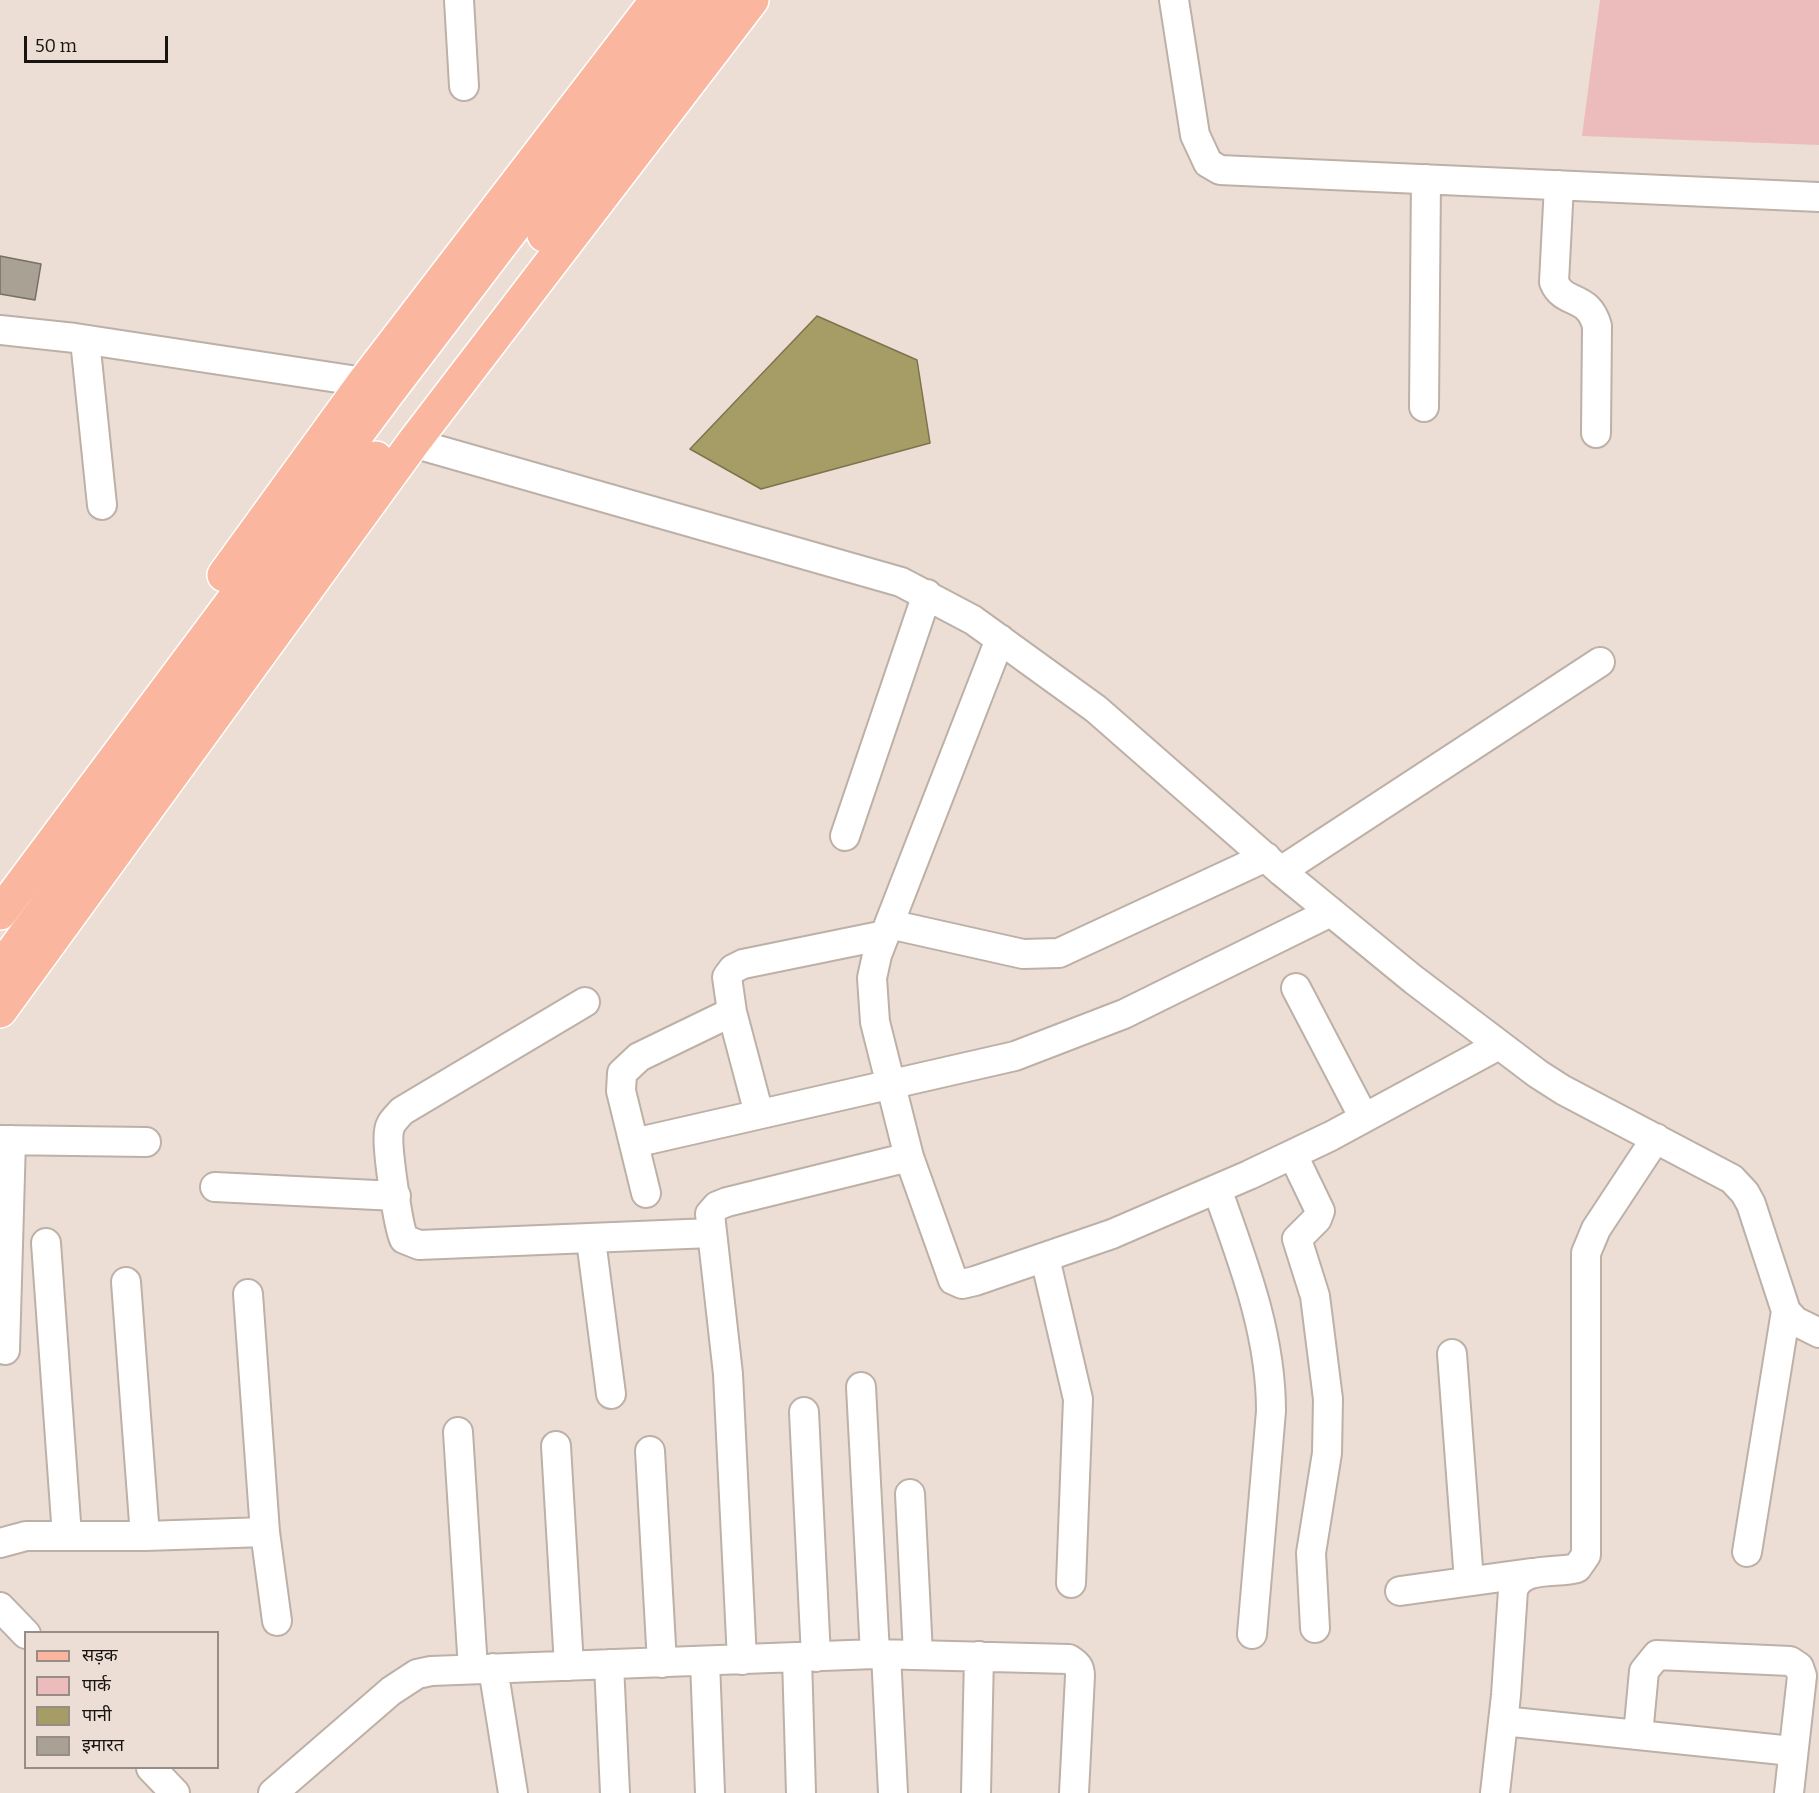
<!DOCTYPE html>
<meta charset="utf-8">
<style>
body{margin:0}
#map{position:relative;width:1819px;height:1793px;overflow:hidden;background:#ecded4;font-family:Bitter,"Noto Sans Devanagari",serif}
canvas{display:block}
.legend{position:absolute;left:24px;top:1631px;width:195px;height:138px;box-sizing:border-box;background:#ecded4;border:2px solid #978d86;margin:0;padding:8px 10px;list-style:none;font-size:18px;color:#181410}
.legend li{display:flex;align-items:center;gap:12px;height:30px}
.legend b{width:30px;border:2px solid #978d86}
.scale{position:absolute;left:24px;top:36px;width:144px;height:27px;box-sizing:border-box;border:3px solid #181410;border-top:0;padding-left:8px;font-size:18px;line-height:21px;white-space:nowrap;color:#181410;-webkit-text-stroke:4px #ecded4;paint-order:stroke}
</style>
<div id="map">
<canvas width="1819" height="1793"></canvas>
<ul class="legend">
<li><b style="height:8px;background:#fab69f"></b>सड़क</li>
<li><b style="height:16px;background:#ecbcbc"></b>पार्क</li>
<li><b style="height:16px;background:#a69d66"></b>पानी</li>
<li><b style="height:16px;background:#a8a194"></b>इमारत</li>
</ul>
<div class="scale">50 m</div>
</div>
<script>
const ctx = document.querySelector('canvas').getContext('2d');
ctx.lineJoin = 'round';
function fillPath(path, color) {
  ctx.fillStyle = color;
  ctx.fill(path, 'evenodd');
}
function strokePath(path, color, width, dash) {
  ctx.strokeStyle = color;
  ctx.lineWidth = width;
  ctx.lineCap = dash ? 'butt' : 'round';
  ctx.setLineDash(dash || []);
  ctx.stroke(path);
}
const green = new Path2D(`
 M 1600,0 L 1819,0 L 1819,145 L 1582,136 Z`);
const water = new Path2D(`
 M 817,316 L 917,360 L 930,443 L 761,489 L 690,449 Z`);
const building = new Path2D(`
 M 0,256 L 41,264 L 35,300 L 0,294 Z`);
const minor = new Path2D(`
 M 459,0 L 464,86
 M 1174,0 L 1195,135 L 1208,163 L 1220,170 L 1819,197
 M 1559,185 L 1554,282 C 1564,306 1588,293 1597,326 L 1596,433
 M 0,330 L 75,338 L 364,382
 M 85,340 L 102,505
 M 1424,407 L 1426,179
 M 413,443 L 901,582 L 973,620 L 1096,709 L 1281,871 L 1414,980 L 1538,1074 L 1563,1090 L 1732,1179 L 1745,1193 L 1751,1204 L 1786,1311 L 1795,1321 L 1819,1333
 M 1000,639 L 877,955 L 872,978 L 875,1022 L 909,1157 L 953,1280 L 962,1284 L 975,1281 L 1112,1234 L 1249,1175 L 1331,1136 L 1499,1045
 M 845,836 L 927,594
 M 1281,871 L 1600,662
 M 889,924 L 1023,954 L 1059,953 L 1266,857
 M 1296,988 L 1364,1118
 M 585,1002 L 402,1111 C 397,1117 390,1122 389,1131 C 386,1145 398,1226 404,1239 L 419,1245 L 711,1233
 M 759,1114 L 732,1012 L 727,977 L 733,969 L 743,964 L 885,935
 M 0,1140 L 146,1142
 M 634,1143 L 1015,1056 L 1124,1014 L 1331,912
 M 1293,1155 L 1320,1211 L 1317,1219 L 1297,1239 L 1315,1296 L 1328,1399 L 1327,1453 L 1311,1553 L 1315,1628
 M 215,1187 L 396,1196
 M 1217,1189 C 1243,1262 1271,1333 1271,1411 L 1252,1634
 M 646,1193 L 621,1091 L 622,1073 L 639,1057 L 732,1012
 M 591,1240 L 611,1394
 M 46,1243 L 67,1536
 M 1045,1258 L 1078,1399 L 1071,1583
 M 126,1282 L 145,1536
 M 5,1350 L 11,1140
 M 1452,1354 L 1469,1581
 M 861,1387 L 875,1654
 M 804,1412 L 816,1657
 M 458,1432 L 473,1669
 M 556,1446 L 569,1666
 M 650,1451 L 662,1663
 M 910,1494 L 918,1654
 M 265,1532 L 277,1621
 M 0,1543 L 26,1536 L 145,1536 L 265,1532 L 248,1294
 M 1747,1552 L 1786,1311
 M 1400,1591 L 1531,1573
 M 0,1607 L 26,1634
 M 886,1654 L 893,1793
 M 797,1658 L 801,1793
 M 742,1660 L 728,1374 L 710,1214 L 717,1206 L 727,1202 L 909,1157
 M 705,1661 L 710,1793
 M 609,1664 L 615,1793
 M 493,1668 L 513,1793
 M 1503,1721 L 1792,1751
 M 1638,1735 L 1644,1671 L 1657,1655 L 1790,1661 L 1799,1667 L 1802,1676 L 1789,1793
 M 151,1768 L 175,1793
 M 273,1793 L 391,1691 L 417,1674 L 431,1671 L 875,1654 L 1069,1659 C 1077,1664 1080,1667 1080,1676 L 1074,1793
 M 976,1793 L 979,1656
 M 1495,1793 L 1506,1695 L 1513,1590 C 1522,1565 1556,1574 1577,1568 L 1586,1555 L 1586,1253 L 1596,1229 L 1656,1138`);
const major = new Path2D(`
 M 544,235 L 722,0
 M 224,575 L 364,382 L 657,0
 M 0,913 L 387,394 L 687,0
 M 0,969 L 376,458
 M 0,1011 L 413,443 L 752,0`);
fillPath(green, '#ecbcbc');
fillPath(water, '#a69d66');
strokePath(water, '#7b744c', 1.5);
fillPath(building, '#a8a194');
strokePath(building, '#766f63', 1.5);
strokePath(minor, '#bdb0a6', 32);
strokePath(major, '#fff', 36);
strokePath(minor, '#fff', 28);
strokePath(major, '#fab69f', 33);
</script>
